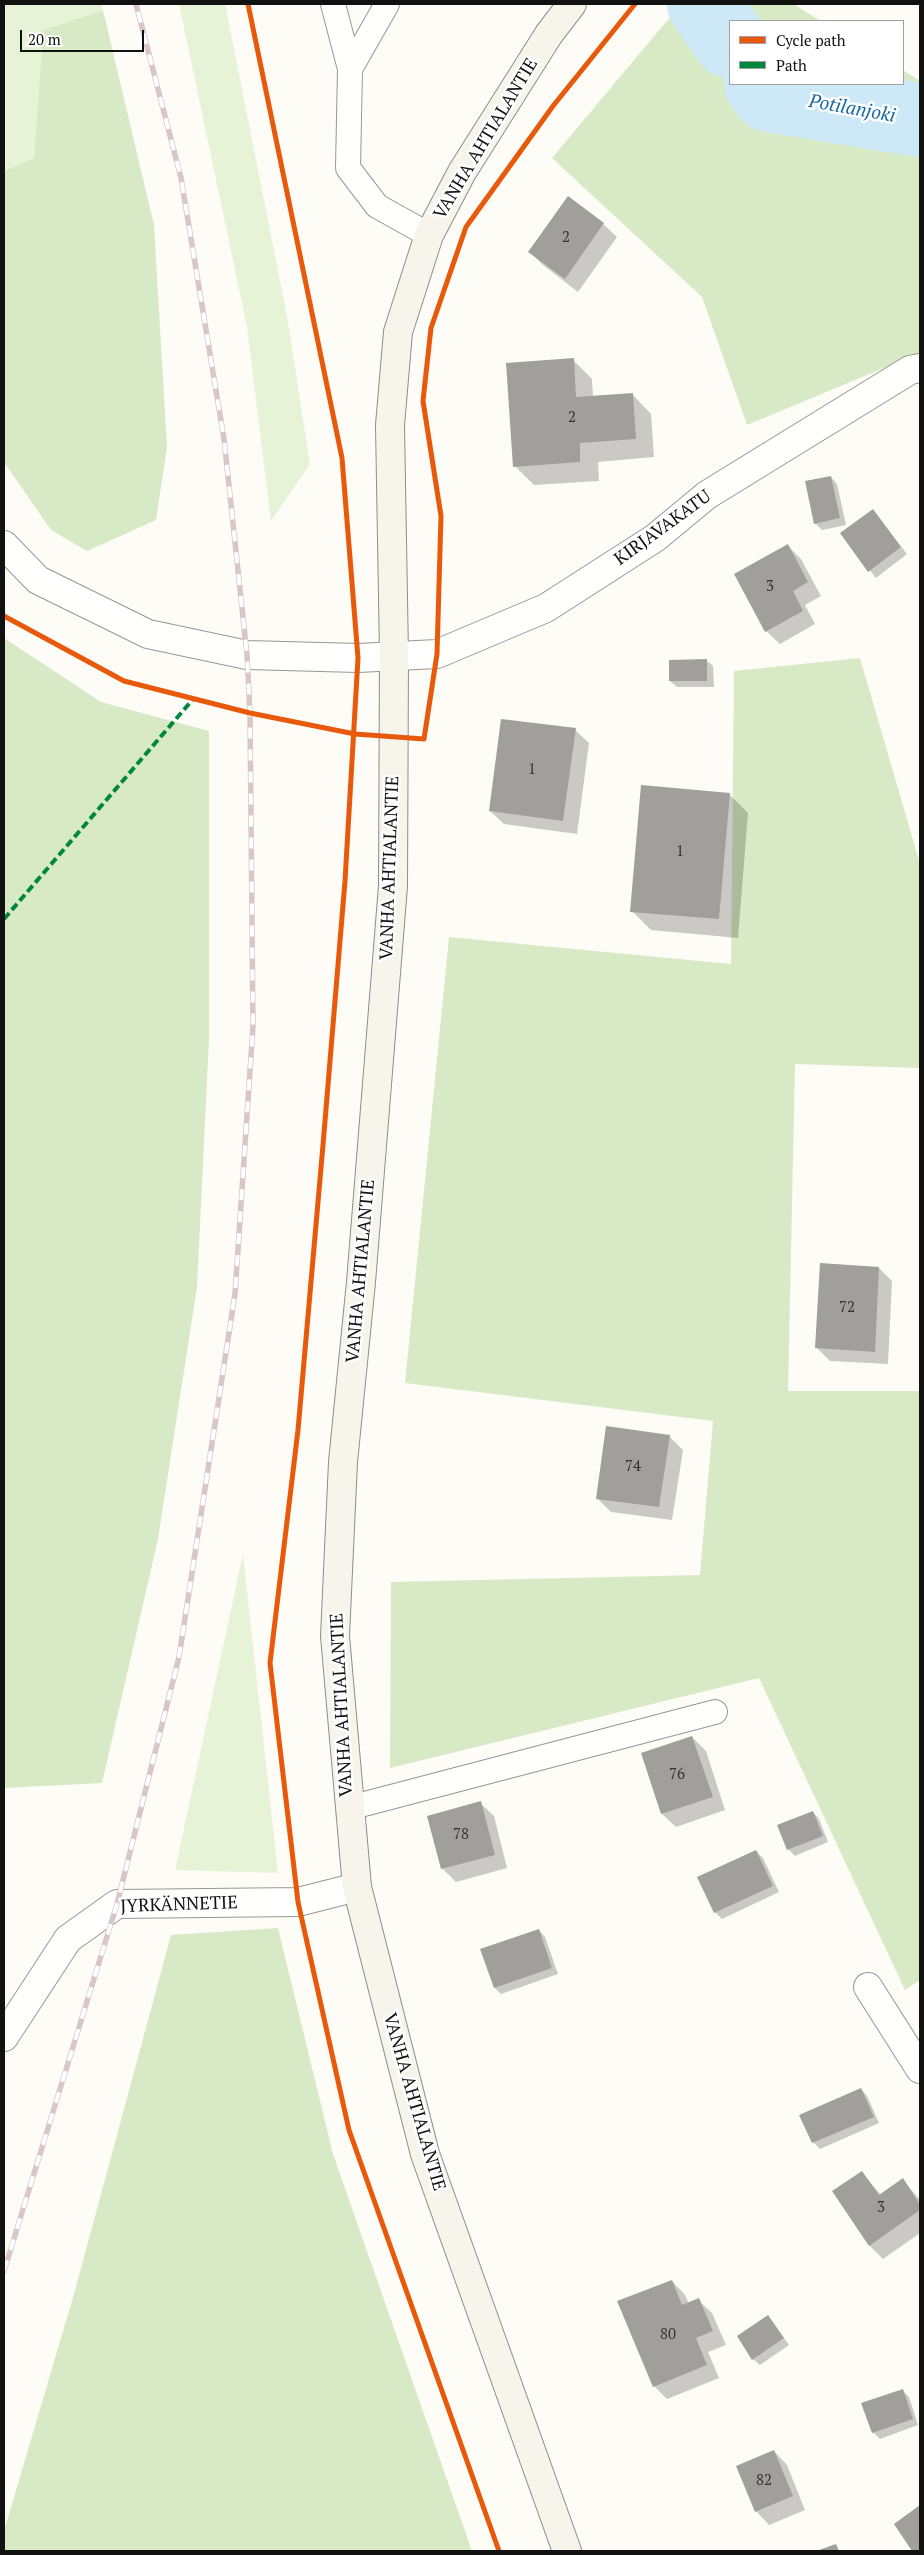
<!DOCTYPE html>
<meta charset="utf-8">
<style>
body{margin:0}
#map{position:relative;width:924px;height:2555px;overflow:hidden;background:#fdfcf7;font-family:"PT Serif",serif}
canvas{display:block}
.frame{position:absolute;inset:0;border:5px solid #111;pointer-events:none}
.legend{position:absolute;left:729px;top:20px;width:175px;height:65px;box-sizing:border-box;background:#fff;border:1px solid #a0a0a0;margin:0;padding:6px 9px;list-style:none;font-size:15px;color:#111}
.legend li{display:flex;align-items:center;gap:10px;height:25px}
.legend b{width:25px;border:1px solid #a0a0a0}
.scale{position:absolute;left:20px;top:30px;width:124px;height:22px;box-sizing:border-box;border:2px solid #111;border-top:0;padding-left:6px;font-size:15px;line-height:18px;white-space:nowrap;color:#111;-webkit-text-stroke:4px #fff;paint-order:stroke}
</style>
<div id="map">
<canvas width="924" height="2555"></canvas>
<div class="frame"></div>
<ul class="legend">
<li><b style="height:6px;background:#e8590c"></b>Cycle path</li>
<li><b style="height:6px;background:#00873e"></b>Path</li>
</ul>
<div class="scale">20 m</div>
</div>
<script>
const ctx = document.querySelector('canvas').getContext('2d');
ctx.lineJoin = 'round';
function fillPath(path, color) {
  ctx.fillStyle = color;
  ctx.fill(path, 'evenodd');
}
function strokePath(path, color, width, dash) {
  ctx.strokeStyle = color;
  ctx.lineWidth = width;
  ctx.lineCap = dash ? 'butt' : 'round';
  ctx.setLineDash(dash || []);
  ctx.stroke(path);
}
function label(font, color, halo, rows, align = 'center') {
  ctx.font = font + ' "PT Serif",serif';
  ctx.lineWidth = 5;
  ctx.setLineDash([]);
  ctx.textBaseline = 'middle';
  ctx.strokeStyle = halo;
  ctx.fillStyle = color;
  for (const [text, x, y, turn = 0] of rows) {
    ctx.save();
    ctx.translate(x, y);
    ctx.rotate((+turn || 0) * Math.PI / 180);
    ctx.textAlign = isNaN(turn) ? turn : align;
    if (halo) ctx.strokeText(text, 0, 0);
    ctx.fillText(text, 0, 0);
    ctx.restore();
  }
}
const green = new Path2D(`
 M 4,4 L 101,4 L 103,10 L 43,30 L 34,158 L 4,171 Z
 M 179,4 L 225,4 L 287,316 L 310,464 L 271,521 L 247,327 Z
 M 243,1554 L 278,1873 L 175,1870 Z`);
const forest = new Path2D(`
 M 681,4 L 793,4 L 821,21 L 730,21 L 730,84 L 903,84 L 903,70 L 920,81 L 920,353 L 747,425 L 702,297 L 552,158 Z
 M 103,10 L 154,225 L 167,447 L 156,520 L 87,551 L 51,530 L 4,462 L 4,171 L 34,158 L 43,30 Z
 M 4,638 L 101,702 L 209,731 L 209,1039 L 197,1287 L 158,1539 L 102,1783 L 4,1788 Z
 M 860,658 L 920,864 L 920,1068 L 795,1064 L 788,1391 L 920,1391 L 920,1980 L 905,1990 L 759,1678 L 390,1768 L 391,1582 L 700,1575 L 713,1421 L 405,1383 L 449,937 L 731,964 L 734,671 Z
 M 278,1928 L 333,2154 L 472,2551 L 4,2551 L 4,2531 L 74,2294 L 171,1935 Z`);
const shadow = new Path2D(`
 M 603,224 L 617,237 L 578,292 L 543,265 L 530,252 Z
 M 573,360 L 592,379 L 593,397 L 632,394 L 651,414 L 654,457 L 598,462 L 599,481 L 534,485 L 515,466 Z
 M 831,477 L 837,484 L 846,525 L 822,530 L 815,523 Z
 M 873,510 L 907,554 L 876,578 L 841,533 Z
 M 788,546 L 801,559 L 821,596 L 805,605 L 815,624 L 780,644 L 766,631 Z
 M 706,660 L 713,666 L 714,687 L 677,687 L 670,681 Z
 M 575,730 L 589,743 L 577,834 L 504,824 L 490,811 Z
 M 729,794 L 748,813 L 738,938 L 651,930 L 632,911 Z
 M 879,1268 L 892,1281 L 888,1364 L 830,1361 L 817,1348 Z
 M 669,1436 L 683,1450 L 672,1520 L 611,1512 L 597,1498 Z
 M 692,1737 L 706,1751 L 725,1810 L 676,1827 L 662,1814 Z
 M 480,1803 L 494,1816 L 507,1868 L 456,1882 L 443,1869 L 429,1816 Z
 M 813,1812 L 819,1819 L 828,1842 L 795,1856 L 788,1849 Z
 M 756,1851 L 763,1858 L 779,1892 L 722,1919 L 715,1912 Z
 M 539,1930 L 545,1937 L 558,1974 L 501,1994 L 495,1988 L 482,1950 Z
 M 861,2089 L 867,2096 L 879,2123 L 820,2149 L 814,2143 L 801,2115 Z
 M 862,2173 L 881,2195 L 903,2180 L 920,2200 L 920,2233 L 883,2259 L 870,2246 L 834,2192 Z
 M 672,2281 L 685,2295 L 689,2304 L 698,2300 L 712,2313 L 726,2345 L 708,2352 L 719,2378 L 667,2399 L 654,2386 Z
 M 768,2316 L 789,2345 L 760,2365 L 753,2359 Z
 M 902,2390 L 909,2397 L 918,2425 L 880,2439 L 873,2432 Z
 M 774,2451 L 787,2465 L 805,2510 L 769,2525 L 756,2511 Z
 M 920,2507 L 920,2551 L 913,2551 L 895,2524 Z`);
const river = new Path2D(`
 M 704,4 L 730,41
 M 761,84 L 769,95 L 920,120`);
const building = new Path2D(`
 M 568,196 L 604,223 L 565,279 L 528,252 Z
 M 574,358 L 576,397 L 633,393 L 636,439 L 580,443 L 580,462 L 513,467 L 506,363 Z
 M 831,476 L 840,518 L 814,524 L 805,481 Z
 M 873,509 L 901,547 L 868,572 L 840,533 Z
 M 788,544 L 808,582 L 793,591 L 803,611 L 765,632 L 734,574 Z
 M 707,659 L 707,681 L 669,681 L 669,660 Z
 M 501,719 L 576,728 L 563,821 L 489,811 Z
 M 641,785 L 730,793 L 719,919 L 630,912 Z
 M 820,1263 L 879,1267 L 875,1352 L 815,1348 Z
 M 606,1426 L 670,1435 L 659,1507 L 596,1499 Z
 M 692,1736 L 713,1797 L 661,1814 L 641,1753 Z
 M 481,1801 L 495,1855 L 441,1869 L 427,1816 Z
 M 813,1811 L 823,1836 L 787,1850 L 777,1825 Z
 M 756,1850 L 773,1886 L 714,1913 L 697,1877 Z
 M 539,1929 L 552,1968 L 494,1988 L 480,1949 Z
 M 861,2088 L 874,2117 L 812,2143 L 799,2115 Z
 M 862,2171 L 879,2195 L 903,2178 L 920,2205 L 920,2210 L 869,2246 L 832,2191 Z
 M 672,2280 L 682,2305 L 699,2298 L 713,2331 L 696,2338 L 707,2365 L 653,2387 L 617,2301 Z
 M 768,2315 L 784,2338 L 752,2360 L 737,2336 Z
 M 903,2389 L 913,2419 L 872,2433 L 861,2403 Z
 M 774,2450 L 793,2496 L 755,2512 L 736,2466 Z
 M 920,2505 L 920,2551 L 912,2551 L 894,2524 Z
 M 836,2544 L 839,2551 L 816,2551 Z`);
const lane = new Path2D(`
 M 333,4 L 350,69 L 348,168 L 377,206 L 429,235
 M 350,69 L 387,4
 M 349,1808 L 715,1712`);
const street = new Path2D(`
 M 4,545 L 38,580 L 148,634 L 247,655 L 358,658 L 437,654 L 546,608 L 655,538 L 707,495 L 910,370 L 920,368
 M 868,1987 L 920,2069
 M 4,2037 L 68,1939 L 117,1904 L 298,1902 L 357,1887`);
const secondary = new Path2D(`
 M 567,2551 L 425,2154 L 357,1887 L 335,1636 L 343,1462 L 361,1282 L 393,886 L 394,655 L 390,425 L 398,332 L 429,235 L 462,172 L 549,34 L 572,4`);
const rail = new Path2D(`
 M 4,2271 L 117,1904 L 179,1657 L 235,1294 L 253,1026 L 250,713 L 247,655 L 224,439 L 181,178 L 136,4`);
const quiet = new Path2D(`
 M 4,919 L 194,698`);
const cycleway = new Path2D(`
 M 248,4 L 342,458 L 358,658 L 345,881 L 323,1145 L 298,1430 L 270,1663 L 298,1902 L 349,2130 L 499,2551
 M 4,616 L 124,681 L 250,713 L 355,734 L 424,739 L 437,654 L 441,516 L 423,401 L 431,328 L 466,227 L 553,106 L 635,4`);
const numberNames = [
 ["2",566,238],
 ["2",572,418],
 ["3",770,587],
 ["1",532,770],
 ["1",680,852],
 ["72",847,1308],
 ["74",633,1467],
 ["76",677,1775],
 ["78",461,1835],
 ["3",881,2208],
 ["80",668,2335],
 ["82",764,2481]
];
const streetNames = [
 ["VANHA AHTIALANTIE",486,139,-59],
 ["KIRJAVAKATU",663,528,-36],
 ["VANHA AHTIALANTIE",390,868,-88],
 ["VANHA AHTIALANTIE",361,1271,-85],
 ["VANHA AHTIALANTIE",342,1705,-93],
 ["JYRKÄNNETIE",179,1905,-2],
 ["VANHA AHTIALANTIE",414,2102,74]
];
const waterNames = [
 ["Potilanjoki",852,109,10]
];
fillPath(green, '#e7f3d7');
fillPath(forest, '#d8eac5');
fillPath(shadow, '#0003');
strokePath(river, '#cde8f7', 74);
fillPath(building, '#a19f9c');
strokePath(lane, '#979795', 26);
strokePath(street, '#979795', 30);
strokePath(secondary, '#8e8d8b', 30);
strokePath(lane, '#fffffe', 24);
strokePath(street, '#fffffe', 28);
strokePath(secondary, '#f6f4eb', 28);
strokePath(rail, '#d9c6c7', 5.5);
strokePath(rail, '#fff', 4, [11]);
strokePath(quiet, '#00873e', 4, [8, 4]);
strokePath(cycleway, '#e8590c', 5);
label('15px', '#353434', null, numberNames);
label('18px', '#111', '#fff', streetNames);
label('italic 19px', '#1768a6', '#fff', waterNames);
</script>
